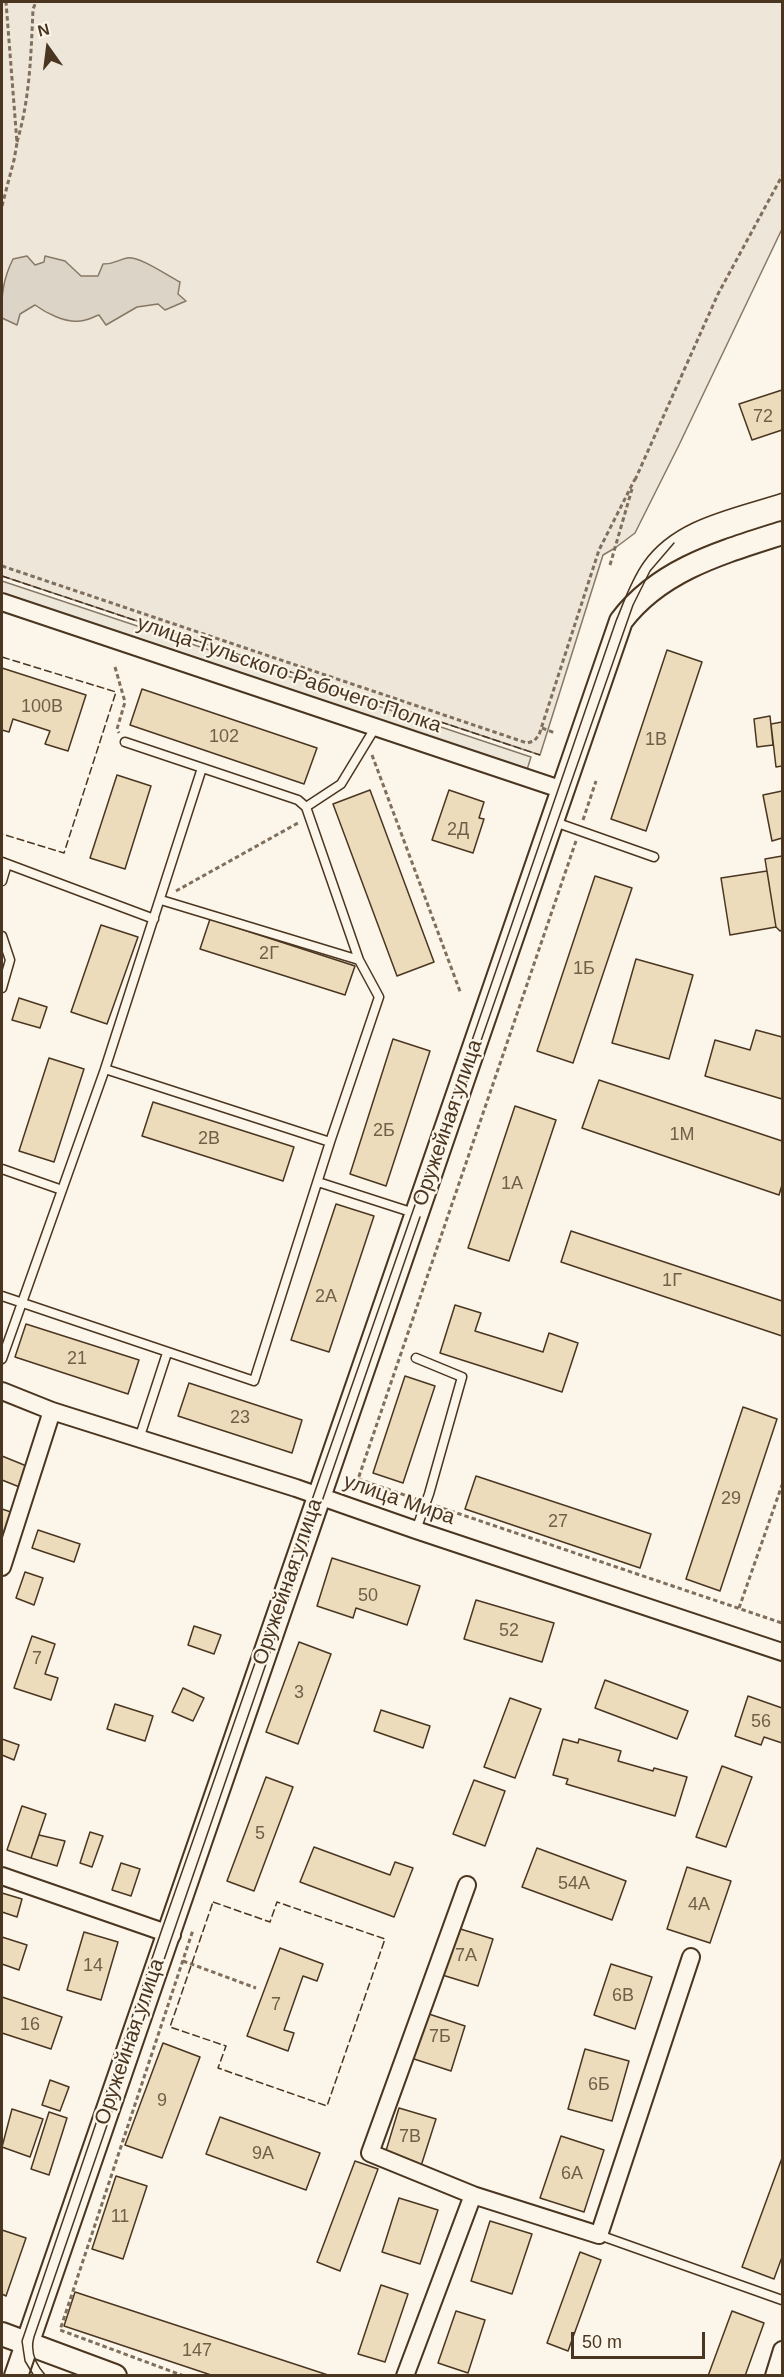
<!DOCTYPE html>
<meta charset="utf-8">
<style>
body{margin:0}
#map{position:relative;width:784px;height:2377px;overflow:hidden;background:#fbf6e9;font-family:Helvetica,sans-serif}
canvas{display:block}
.frame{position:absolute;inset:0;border:3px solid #4a3520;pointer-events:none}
.north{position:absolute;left:18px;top:18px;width:60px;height:60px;-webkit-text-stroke:4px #fbf6e9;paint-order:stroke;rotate:346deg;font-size:16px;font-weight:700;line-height:24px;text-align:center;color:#4a3520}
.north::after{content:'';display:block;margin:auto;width:21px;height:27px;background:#4a3520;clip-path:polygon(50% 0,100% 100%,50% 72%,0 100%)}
.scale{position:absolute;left:571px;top:2332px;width:134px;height:27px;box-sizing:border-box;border:3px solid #4a3520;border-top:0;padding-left:8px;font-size:18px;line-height:21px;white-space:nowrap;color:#4a3520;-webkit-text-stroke:4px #fbf6e9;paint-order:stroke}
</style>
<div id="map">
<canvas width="784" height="2377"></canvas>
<div class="frame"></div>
<div class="north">N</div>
<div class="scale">50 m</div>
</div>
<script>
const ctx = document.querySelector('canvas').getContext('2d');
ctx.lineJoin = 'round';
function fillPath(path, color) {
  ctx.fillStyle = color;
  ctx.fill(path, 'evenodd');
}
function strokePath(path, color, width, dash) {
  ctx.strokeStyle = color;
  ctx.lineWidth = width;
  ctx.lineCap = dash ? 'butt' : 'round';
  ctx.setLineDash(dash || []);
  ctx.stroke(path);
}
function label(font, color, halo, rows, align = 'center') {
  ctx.font = font + ' Helvetica,sans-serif';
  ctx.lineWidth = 4.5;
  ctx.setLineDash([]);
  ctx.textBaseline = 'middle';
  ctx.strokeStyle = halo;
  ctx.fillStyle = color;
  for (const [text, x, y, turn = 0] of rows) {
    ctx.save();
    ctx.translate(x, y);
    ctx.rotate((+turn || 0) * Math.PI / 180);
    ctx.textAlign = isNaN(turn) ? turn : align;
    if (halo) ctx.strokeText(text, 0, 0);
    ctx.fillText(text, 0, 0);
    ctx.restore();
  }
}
const green = new Path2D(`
 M 2,2 L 782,2 L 782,229 L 679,445 L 635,533 L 615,548 L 603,555 L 540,755 L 2,576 Z`);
const parking = new Path2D(`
 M 2,581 L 531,757 L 526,773 L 2,597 Z`);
const water = new Path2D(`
 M 27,256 L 35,265 L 44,262 L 45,256 L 65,261 L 81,276 L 98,276 L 103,264 C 116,264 117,260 127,258 C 140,256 166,275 180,282 L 178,294 L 186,301 L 165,310 L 158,304 L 137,307 L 106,325 L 99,315 C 93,317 86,321 80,321 C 65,323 46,313 35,305 L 20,314 L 17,325 L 2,318 C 1,296 3,279 13,259 Z`);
const building = new Path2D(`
 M 782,390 L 782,430 L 752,440 L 739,404 Z
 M 667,650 L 702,662 L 646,831 L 611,819 Z
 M 2,668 L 86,695 L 68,751 L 45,744 L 50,731 L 13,719 L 9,732 L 2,730 Z
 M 142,689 L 317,748 L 304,784 L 130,725 Z
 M 770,716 L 773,745 L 757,747 L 754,719 Z
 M 782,722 L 782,766 L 776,767 L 771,724 Z
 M 117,775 L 151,786 L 125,869 L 90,858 Z
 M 370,790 L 434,962 L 397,976 L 333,804 Z
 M 449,790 L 484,802 L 479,818 L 484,819 L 473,853 L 432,840 Z
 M 782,791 L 782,838 L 772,841 L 763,795 Z
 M 782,856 L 782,930 L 780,931 L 776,927 L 765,859 Z
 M 767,871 L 776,927 L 730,935 L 721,878 Z
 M 595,876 L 632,888 L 573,1063 L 537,1051 Z
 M 210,919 L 355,966 L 345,995 L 200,949 Z
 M 101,925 L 138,937 L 107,1024 L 71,1012 Z
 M 636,959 L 693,975 L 669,1059 L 612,1043 Z
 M 19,998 L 47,1007 L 40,1028 L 12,1020 Z
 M 756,1030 L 782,1037 L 782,1099 L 705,1076 L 715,1040 L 750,1050 Z
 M 393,1039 L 430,1051 L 386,1186 L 350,1174 Z
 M 49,1058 L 84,1069 L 54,1162 L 19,1151 Z
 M 599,1080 L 782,1141 L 782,1185 L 779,1195 L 582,1128 Z
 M 153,1102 L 294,1147 L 283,1181 L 142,1136 Z
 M 515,1106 L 556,1120 L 509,1261 L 468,1248 Z
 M 336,1204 L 374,1216 L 329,1352 L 291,1340 Z
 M 571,1231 L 782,1301 L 782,1336 L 561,1262 Z
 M 455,1305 L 481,1313 L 475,1331 L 543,1352 L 549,1333 L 578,1343 L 562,1392 L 440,1353 Z
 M 26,1324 L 139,1360 L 128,1394 L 15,1357 Z
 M 405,1376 L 435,1386 L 403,1483 L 373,1473 Z
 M 189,1383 L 302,1420 L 292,1453 L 178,1416 Z
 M 743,1407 L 777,1419 L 720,1591 L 686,1579 Z
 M 2,1456 L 29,1467 L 22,1488 L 2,1480 Z
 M 476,1476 L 651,1534 L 640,1568 L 465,1509 Z
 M 2,1509 L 11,1512 L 4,1536 L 2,1535 Z
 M 38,1530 L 80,1544 L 74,1562 L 32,1548 Z
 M 332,1558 L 420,1586 L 407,1625 L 356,1608 L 353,1618 L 317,1606 Z
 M 25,1572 L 43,1578 L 34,1605 L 16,1598 Z
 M 476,1600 L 554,1623 L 542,1662 L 464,1639 Z
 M 194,1626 L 221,1635 L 214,1654 L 188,1645 Z
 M 32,1636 L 55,1644 L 45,1674 L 58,1678 L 51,1700 L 14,1688 Z
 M 299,1642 L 331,1654 L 298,1744 L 266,1732 Z
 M 605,1680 L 688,1711 L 677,1739 L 595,1708 Z
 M 183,1688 L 204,1698 L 193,1721 L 172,1712 Z
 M 748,1696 L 782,1708 L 782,1743 L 764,1737 L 761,1745 L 735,1736 Z
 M 510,1698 L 541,1709 L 515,1778 L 484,1767 Z
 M 115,1704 L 153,1716 L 145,1741 L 107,1729 Z
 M 381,1710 L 430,1726 L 423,1748 L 374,1731 Z
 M 2,1739 L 19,1745 L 14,1760 L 2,1755 Z
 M 563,1739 L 578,1743 L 579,1739 L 621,1751 L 618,1761 L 653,1771 L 654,1768 L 687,1777 L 675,1816 L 566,1784 L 568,1779 L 553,1775 Z
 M 722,1766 L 752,1777 L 726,1847 L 696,1837 Z
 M 266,1777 L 293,1787 L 254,1891 L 227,1881 Z
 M 474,1780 L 505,1791 L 485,1846 L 453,1834 Z
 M 22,1806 L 46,1814 L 31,1858 L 7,1850 Z
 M 90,1832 L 103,1836 L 92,1867 L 80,1863 Z
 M 39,1835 L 65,1841 L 57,1866 L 31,1858 Z
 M 314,1847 L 390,1875 L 395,1862 L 413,1868 L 394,1917 L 300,1882 Z
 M 537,1848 L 626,1881 L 612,1920 L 522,1887 Z
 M 121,1863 L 140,1869 L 131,1896 L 112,1890 Z
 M 687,1867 L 731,1881 L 710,1943 L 667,1929 Z
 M 2,1893 L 22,1899 L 17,1917 L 2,1912 Z
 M 454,1927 L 493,1939 L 478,1986 L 439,1974 Z
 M 84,1932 L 118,1942 L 101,2000 L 67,1990 Z
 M 2,1937 L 27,1945 L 19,1970 L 2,1964 Z
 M 280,1948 L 323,1964 L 317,1981 L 303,1976 L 284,2030 L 294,2033 L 288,2051 L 247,2036 Z
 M 611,1964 L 652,1977 L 635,2029 L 594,2015 Z
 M 2,1997 L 62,2017 L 51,2049 L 2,2033 Z
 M 426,2013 L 465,2026 L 451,2071 L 411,2058 Z
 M 163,2043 L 200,2057 L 162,2158 L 125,2145 Z
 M 585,2049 L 629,2061 L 612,2121 L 568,2109 Z
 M 50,2080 L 69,2087 L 60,2111 L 42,2105 Z
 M 399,2108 L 436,2119 L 421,2166 L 385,2154 Z
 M 12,2109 L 43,2119 L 30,2157 L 2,2147 Z
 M 49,2112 L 67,2118 L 49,2175 L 31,2169 Z
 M 220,2117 L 320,2153 L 306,2190 L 206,2154 Z
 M 561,2136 L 604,2150 L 584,2212 L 540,2198 Z
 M 782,2158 L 782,2257 L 774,2279 L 742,2267 Z
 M 355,2161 L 378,2169 L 340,2271 L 317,2262 Z
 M 116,2176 L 147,2186 L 123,2259 L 92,2249 Z
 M 399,2198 L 438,2210 L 420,2264 L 382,2252 Z
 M 490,2221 L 532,2234 L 512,2294 L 471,2281 Z
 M 2,2230 L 26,2238 L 6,2296 L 2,2294 Z
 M 580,2252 L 601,2260 L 568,2351 L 547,2343 Z
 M 381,2285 L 408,2294 L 385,2362 L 358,2354 Z
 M 75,2292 L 331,2376 L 214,2376 L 64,2326 Z
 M 456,2311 L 485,2320 L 468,2373 L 438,2363 Z
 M 732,2311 L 764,2323 L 745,2376 L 708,2376 Z`);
const path = new Path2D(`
 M 17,142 C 30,98 31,54 33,9 L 36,2
 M 2,206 L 14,160 L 17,143 L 6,2
 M 635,480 L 718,294 L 782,176
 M 610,565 L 632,489
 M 2,566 L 527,743 L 534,741 L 539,735 L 599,550 L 635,479
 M 115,667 L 125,702 L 117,729 L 119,733
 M 542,728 L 555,733
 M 372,755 L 461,994
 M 583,820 L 596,781
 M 176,891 L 298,823
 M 358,1479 L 416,1499
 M 354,1491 L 576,841
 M 436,1506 L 782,1623
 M 739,1608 L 782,1485
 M 183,1961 L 256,1988
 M 184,2376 L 60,2330 L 193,1930`);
const lane = new Path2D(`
 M 125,742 L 298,800 L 306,807 L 341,784 L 375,728
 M 552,821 L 654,857
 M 2,862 L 154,919
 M 2,881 L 7,864
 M 161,900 L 359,960 L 306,807
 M 2,936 L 10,960 L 2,988
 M 105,1069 L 330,1142 L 379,997 L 359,960
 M 2,1169 L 62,1190 L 2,1359
 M 318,1182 L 414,1213
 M 62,1190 L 105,1069 L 202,768
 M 2,1296 L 254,1381 L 330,1142
 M 139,1439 L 167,1353
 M 416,1530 L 429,1494 L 462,1377 L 416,1358
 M 599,2235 L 782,2300`);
const street = new Path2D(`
 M 2,602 L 563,790
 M 2,1391 L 52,1411 L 296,1488 L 416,1530 L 782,1652
 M 2,1567 L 52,1411
 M 2,1876 L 172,1935
 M 467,1885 L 370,2153 L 473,2195
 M 405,2376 L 473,2195 L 599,2235 L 691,1957
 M 774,2376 L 782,2350`);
const secondary = new Path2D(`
 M 2,2334 L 115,2376
 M 16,2376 L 621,621 C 660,569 723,552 782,533`);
const tram = new Path2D(`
 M 461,1098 L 633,605 L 650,571 L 674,543
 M 34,2376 L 25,2361 L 22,2341 L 161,1932 L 444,1122 L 616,621 C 624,602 631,580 644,562 C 675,518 734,509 782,493
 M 46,2376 C 36,2365 30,2351 34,2337 L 420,1217`);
const fence = new Path2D(`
 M 2,576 L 540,755
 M 2,657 L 116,692 L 64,853 L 2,834
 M 213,1902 L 270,1922 L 277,1902 L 385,1939 L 327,2106 L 218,2068 L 226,2046 L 170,2027 Z`);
const numberNames = [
 ["72",763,417],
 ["100В",42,707],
 ["102",224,737],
 ["1В",656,740],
 ["2Д",458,830],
 ["2Г",269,954],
 ["1Б",584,969],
 ["2Б",384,1131],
 ["1М",682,1135],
 ["2В",209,1139],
 ["1А",512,1184],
 ["1Г",672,1281],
 ["2А",326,1297],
 ["21",77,1359],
 ["23",240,1418],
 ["29",731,1499],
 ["27",558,1522],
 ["50",368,1596],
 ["52",509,1631],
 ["7",37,1659],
 ["3",299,1693],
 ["56",761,1722],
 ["5",260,1834],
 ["54А",574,1884],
 ["4А",699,1905],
 ["7А",466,1956],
 ["14",93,1966],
 ["6В",623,1996],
 ["7",276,2005],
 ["16",30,2025],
 ["7Б",440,2037],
 ["6Б",599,2085],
 ["9",162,2101],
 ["7В",410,2137],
 ["9А",263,2154],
 ["6А",572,2174],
 ["11",120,2217],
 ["147",197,2351]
];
const streetNames = [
 ["улица Тульского Рабочего Полка",289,675,19],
 ["Оружейная улица",448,1123,-71],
 ["улица Мира",399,1500,19],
 ["Оружейная улица",288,1582,-71],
 ["Оружейная улица",130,2042,-71]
];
fillPath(green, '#ede6d9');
strokePath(green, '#887966', 1.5);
fillPath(parking, '#ede7d9');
strokePath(parking, '#887966', 1.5);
fillPath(water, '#dcd4c6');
strokePath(water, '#887966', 1.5);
fillPath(building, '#ecdcbc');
strokePath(building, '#4a3520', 1.5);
strokePath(lane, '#4a3520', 11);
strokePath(street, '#4a3520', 20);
strokePath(secondary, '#4a3520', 26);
strokePath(path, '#7f6f5c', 3, [4.5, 3]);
strokePath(lane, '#fbf6e9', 8);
strokePath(street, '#fbf6e9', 16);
strokePath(secondary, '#fbf6e9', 22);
strokePath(tram, '#4a3520', 1.5);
strokePath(fence, '#4a3520', 1.5, [8, 3]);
label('18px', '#725f47', null, numberNames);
label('21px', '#4a3520', '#fbf6e9', streetNames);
</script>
